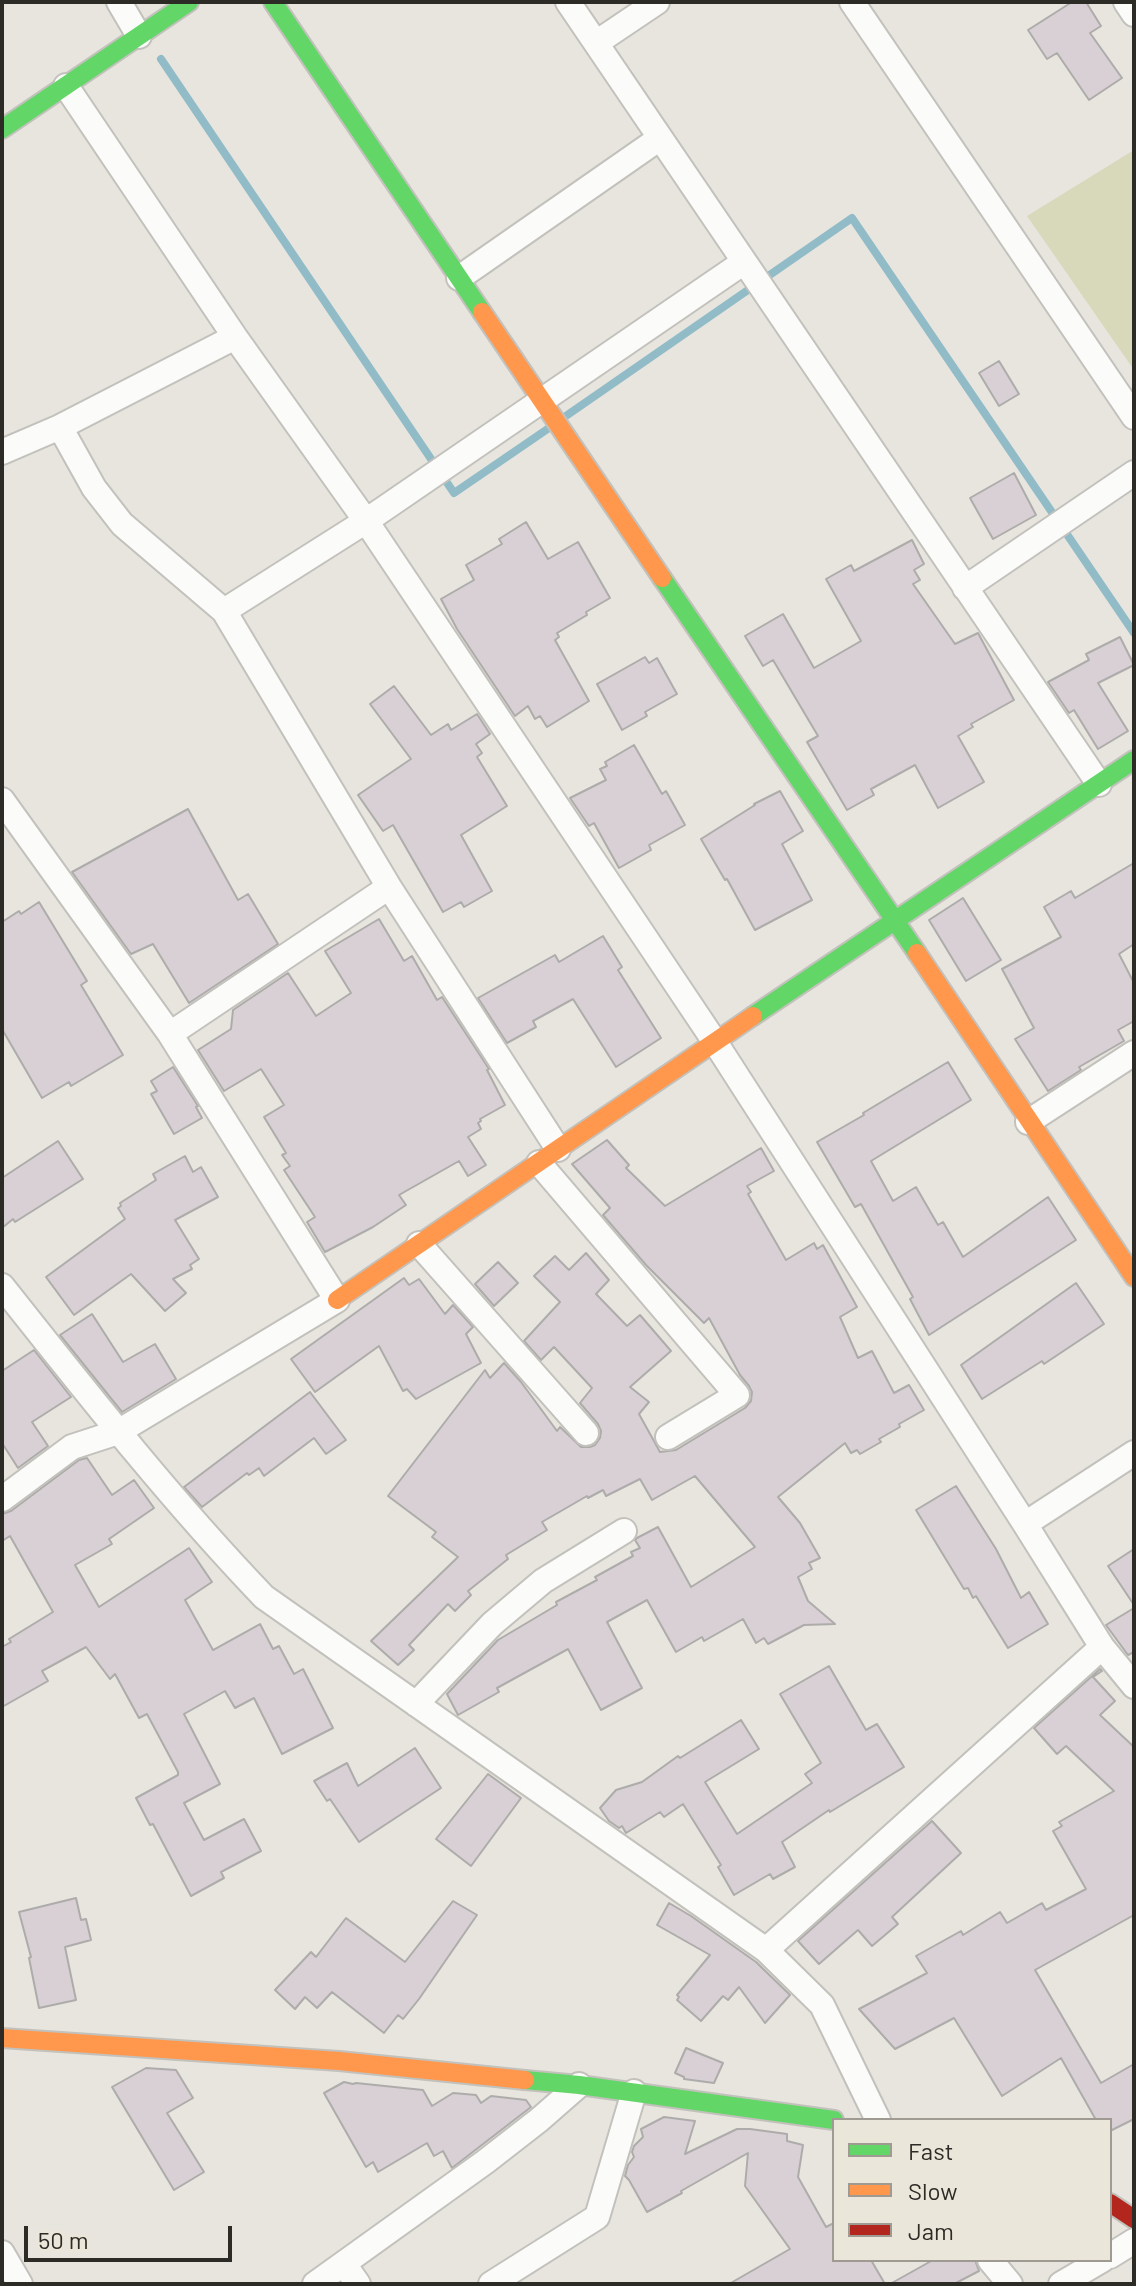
<!DOCTYPE html>
<style>
body{margin:0}
#map{position:relative;width:1136px;height:2286px;overflow:hidden;background:#e7e5de;font-family:Barlow,sans-serif}
canvas{display:block}
.frame{position:absolute;inset:0;border:4px solid #2d2b26;pointer-events:none}
.legend{position:absolute;left:832px;top:2118px;width:280px;height:144px;box-sizing:border-box;background:#ebe6da;border:2px solid #9f9b92;margin:0;padding:10px 14px;list-style:none;font-size:24px;color:#2d2b26}
.legend li{display:flex;align-items:center;gap:16px;height:40px}
.legend b{width:40px;border:2px solid #9f9b92}
.scale{position:absolute;left:24px;top:2226px;width:208px;height:36px;box-sizing:border-box;border:4px solid #2d2b26;border-top:0;padding-left:10px;font-size:24px;line-height:28px;white-space:nowrap;color:#2d2b26;-webkit-text-stroke:6px #ebe6da;paint-order:stroke}
</style>
<div id="map">
<canvas width="1136" height="2286"></canvas>
<div class="frame"></div>
<ul class="legend">
<li><b style="height:10px;background:#63d668"></b>Fast</li>
<li><b style="height:10px;background:#ff974d"></b>Slow</li>
<li><b style="height:10px;background:#b3261e"></b>Jam</li>
</ul>
<div class="scale">50 m</div>
</div>
<script>
const ctx = document.querySelector('canvas').getContext('2d');
ctx.lineJoin = 'round';
function fillPath(path, color) {
  ctx.fillStyle = color;
  ctx.fill(path, 'evenodd');
}
function strokePath(path, color, width, dash) {
  ctx.strokeStyle = color;
  ctx.lineWidth = width;
  ctx.lineCap = dash ? 'butt' : 'round';
  ctx.setLineDash(dash || []);
  ctx.stroke(path);
}
const green = new Path2D(`
 M 1134,150 L 1134,370 L 1027,216 Z`);
const stream = new Path2D(`
 M 161,59 L 454,493 L 549,428
 M 563,418 L 852,218 L 1134,633`);
const building = new Path2D(`
 M 1072,2 L 1086,2 L 1101,26 L 1090,33 L 1122,78 L 1089,100 L 1057,53 L 1047,59 L 1028,30 Z
 M 999,361 L 1019,394 L 999,406 L 979,373 Z
 M 1014,473 L 1036,515 L 993,539 L 970,498 Z
 M 526,522 L 548,559 L 578,542 L 610,598 L 586,612 L 587,615 L 557,633 L 559,637 L 555,640 L 589,701 L 547,727 L 540,716 L 535,719 L 528,706 L 515,716 L 457,629 L 441,599 L 474,580 L 466,565 L 502,544 L 499,539 Z
 M 912,540 L 924,564 L 914,570 L 920,580 L 913,584 L 955,644 L 978,633 L 1014,700 L 971,724 L 973,727 L 958,736 L 984,782 L 938,808 L 915,765 L 871,789 L 874,795 L 847,810 L 807,742 L 818,736 L 773,660 L 763,666 L 745,636 L 783,614 L 814,668 L 861,641 L 826,579 L 851,565 L 854,571 Z
 M 1120,637 L 1134,665 L 1098,683 L 1128,731 L 1098,749 L 1074,710 L 1069,713 L 1048,682 L 1089,660 L 1086,654 Z
 M 645,657 L 649,663 L 657,658 L 677,694 L 645,712 L 647,716 L 622,730 L 597,684 Z
 M 394,686 L 431,735 L 448,724 L 451,730 L 477,714 L 490,734 L 476,744 L 482,753 L 477,757 L 507,806 L 461,835 L 492,891 L 464,907 L 461,902 L 443,912 L 393,825 L 383,831 L 358,795 L 411,759 L 370,704 Z
 M 634,745 L 662,794 L 666,791 L 685,825 L 649,845 L 651,850 L 619,868 L 594,823 L 589,826 L 570,798 L 606,780 L 600,769 L 607,766 L 605,762 Z
 M 780,791 L 803,831 L 782,844 L 812,900 L 755,930 L 727,879 L 725,880 L 701,839 L 755,805 L 754,804 Z
 M 188,809 L 238,900 L 248,894 L 278,944 L 189,1003 L 153,944 L 131,954 L 72,872 Z
 M 1134,863 L 1134,944 L 1119,954 L 1134,983 L 1134,1021 L 1118,1030 L 1124,1041 L 1079,1067 L 1081,1070 L 1048,1091 L 1015,1039 L 1034,1028 L 1002,969 L 1061,937 L 1044,907 L 1071,891 L 1075,898 Z
 M 963,898 L 1001,960 L 966,981 L 929,920 Z
 M 39,902 L 87,981 L 81,985 L 123,1055 L 71,1086 L 69,1082 L 42,1098 L 2,1029 L 2,922 L 19,911 L 21,914 Z
 M 379,919 L 404,961 L 412,956 L 437,1000 L 442,997 L 489,1069 L 487,1070 L 505,1105 L 480,1119 L 481,1121 L 478,1123 L 481,1129 L 468,1137 L 486,1165 L 468,1176 L 459,1161 L 399,1195 L 406,1205 L 373,1227 L 325,1252 L 307,1222 L 315,1217 L 284,1170 L 290,1166 L 282,1155 L 286,1153 L 264,1117 L 284,1105 L 261,1069 L 224,1091 L 198,1050 L 231,1029 L 233,1010 L 288,973 L 316,1016 L 351,993 L 325,951 Z
 M 603,936 L 622,967 L 618,970 L 661,1038 L 616,1067 L 573,999 L 533,1021 L 536,1027 L 507,1043 L 478,998 L 555,955 L 559,962 Z
 M 948,1062 L 971,1100 L 871,1161 L 893,1201 L 916,1187 L 938,1225 L 943,1222 L 963,1257 L 1048,1197 L 1076,1240 L 929,1335 L 910,1299 L 913,1297 L 861,1204 L 855,1207 L 817,1142 L 864,1115 L 863,1113 Z
 M 173,1067 L 198,1106 L 196,1107 L 202,1118 L 174,1134 L 151,1094 L 157,1091 L 151,1081 Z
 M 607,1140 L 629,1165 L 626,1168 L 665,1206 L 761,1148 L 774,1171 L 747,1186 L 751,1192 L 748,1194 L 786,1260 L 814,1243 L 817,1249 L 823,1245 L 857,1307 L 840,1317 L 858,1358 L 872,1351 L 894,1393 L 909,1385 L 924,1410 L 899,1424 L 900,1427 L 879,1439 L 881,1442 L 860,1454 L 857,1450 L 851,1453 L 845,1443 L 778,1497 L 800,1523 L 820,1558 L 809,1563 L 812,1569 L 798,1577 L 808,1601 L 835,1624 L 804,1625 L 768,1644 L 764,1638 L 756,1643 L 743,1619 L 704,1641 L 702,1637 L 676,1652 L 647,1600 L 607,1622 L 642,1688 L 601,1710 L 568,1649 L 497,1688 L 499,1692 L 458,1715 L 447,1694 L 498,1640 L 557,1605 L 556,1602 L 597,1580 L 595,1577 L 633,1556 L 631,1552 L 640,1548 L 635,1540 L 637,1538 L 658,1527 L 691,1587 L 755,1547 L 695,1476 L 652,1500 L 640,1479 L 606,1496 L 603,1490 L 588,1498 L 587,1496 L 542,1522 L 547,1530 L 506,1555 L 508,1559 L 468,1591 L 471,1595 L 455,1611 L 448,1604 L 409,1645 L 414,1650 L 398,1665 L 371,1641 L 458,1557 L 432,1537 L 436,1532 L 388,1496 L 485,1370 L 490,1378 L 504,1363 L 521,1382 L 557,1431 L 560,1427 L 581,1447 L 590,1447 L 595,1445 L 600,1438 L 601,1431 L 598,1424 L 580,1403 L 592,1388 L 554,1347 L 541,1360 L 524,1341 L 560,1302 L 534,1276 L 555,1256 L 569,1270 L 586,1253 L 609,1280 L 596,1294 L 627,1326 L 640,1315 L 671,1351 L 630,1387 L 649,1402 L 639,1414 L 660,1452 L 676,1450 L 745,1408 L 751,1401 L 752,1392 L 749,1386 L 740,1375 L 709,1318 L 704,1323 L 646,1265 L 603,1215 L 610,1208 L 572,1164 Z
 M 58,1141 L 83,1179 L 15,1222 L 13,1219 L 2,1228 L 2,1178 Z
 M 185,1156 L 193,1172 L 201,1167 L 218,1197 L 175,1220 L 199,1259 L 190,1265 L 192,1269 L 173,1279 L 186,1293 L 165,1311 L 131,1274 L 74,1315 L 46,1277 L 125,1219 L 118,1208 L 121,1206 L 120,1203 L 156,1180 L 153,1174 Z
 M 498,1262 L 518,1283 L 494,1306 L 475,1284 Z
 M 404,1278 L 409,1285 L 419,1279 L 445,1314 L 453,1305 L 473,1327 L 466,1334 L 481,1363 L 416,1399 L 407,1389 L 403,1391 L 379,1346 L 315,1392 L 291,1359 Z
 M 1076,1283 L 1104,1324 L 1044,1364 L 1042,1361 L 982,1399 L 961,1365 Z
 M 92,1314 L 123,1362 L 155,1344 L 176,1379 L 122,1412 L 60,1335 Z
 M 34,1350 L 71,1397 L 32,1422 L 48,1446 L 18,1468 L 2,1443 L 2,1371 Z
 M 310,1392 L 346,1440 L 326,1454 L 314,1438 L 264,1476 L 259,1468 L 249,1475 L 247,1473 L 202,1507 L 184,1487 Z
 M 87,1458 L 112,1495 L 134,1480 L 154,1508 L 109,1539 L 112,1544 L 75,1565 L 99,1607 L 189,1548 L 212,1582 L 185,1600 L 213,1650 L 260,1624 L 273,1649 L 279,1646 L 294,1674 L 303,1669 L 333,1728 L 282,1754 L 254,1698 L 235,1708 L 225,1691 L 184,1714 L 220,1784 L 184,1803 L 204,1840 L 244,1819 L 261,1851 L 221,1872 L 224,1878 L 191,1896 L 153,1824 L 150,1825 L 136,1798 L 178,1775 L 178,1772 L 147,1714 L 139,1718 L 115,1674 L 110,1679 L 86,1647 L 42,1671 L 48,1681 L 2,1707 L 2,1647 L 11,1642 L 9,1639 L 53,1612 L 10,1536 L 2,1541 L 2,1514 L 11,1511 L 79,1460 Z
 M 956,1486 L 996,1549 L 1021,1598 L 1029,1592 L 1048,1624 L 1008,1648 L 976,1596 L 973,1598 L 968,1588 L 964,1589 L 916,1510 Z
 M 1134,1549 L 1134,1605 L 1108,1566 Z
 M 1134,1608 L 1134,1652 L 1128,1655 L 1106,1625 Z
 M 829,1666 L 866,1730 L 877,1724 L 904,1767 L 830,1812 L 829,1810 L 782,1842 L 795,1867 L 773,1879 L 770,1874 L 734,1895 L 718,1867 L 721,1865 L 683,1804 L 664,1817 L 660,1812 L 626,1833 L 622,1826 L 619,1828 L 609,1821 L 600,1808 L 616,1790 L 642,1782 L 678,1756 L 680,1758 L 741,1720 L 759,1749 L 705,1782 L 737,1834 L 812,1783 L 805,1774 L 821,1763 L 780,1694 Z
 M 1100,1669 L 1102,1671 L 1093,1677 L 1115,1701 L 1100,1715 L 1134,1747 L 1134,1915 L 1035,1970 L 1101,2083 L 1134,2064 L 1134,2119 L 1110,2131 L 1110,2120 L 1096,2120 L 1061,2058 L 1002,2096 L 954,2018 L 895,2049 L 859,2009 L 927,1973 L 916,1956 L 961,1931 L 963,1935 L 1000,1912 L 1007,1923 L 1042,1903 L 1046,1910 L 1086,1889 L 1053,1831 L 1062,1826 L 1059,1822 L 1114,1791 L 1066,1746 L 1057,1754 L 1034,1728 Z
 M 415,1748 L 441,1788 L 359,1842 L 330,1799 L 327,1801 L 314,1781 L 347,1763 L 358,1786 Z
 M 488,1774 L 521,1798 L 471,1866 L 436,1839 Z
 M 932,1821 L 961,1853 L 892,1917 L 898,1924 L 872,1946 L 858,1930 L 819,1964 L 798,1941 Z
 M 76,1898 L 81,1920 L 86,1919 L 91,1940 L 65,1947 L 76,2000 L 39,2008 L 29,1958 L 31,1957 L 19,1912 Z
 M 453,1901 L 477,1915 L 419,1999 L 403,2019 L 398,2015 L 384,2033 L 332,1992 L 317,2008 L 305,1997 L 295,2009 L 275,1990 L 311,1952 L 316,1957 L 346,1918 L 405,1962 Z
 M 669,1903 L 691,1916 L 756,1962 L 790,1995 L 765,2023 L 739,1987 L 728,2000 L 723,1996 L 701,2021 L 677,2000 L 679,1997 L 677,1995 L 710,1955 L 657,1925 Z
 M 686,2048 L 723,2063 L 714,2083 L 684,2079 L 684,2077 L 675,2073 Z
 M 146,2068 L 176,2070 L 193,2098 L 167,2113 L 204,2172 L 174,2190 L 112,2087 Z
 M 344,2082 L 353,2084 L 356,2083 L 423,2090 L 432,2106 L 453,2093 L 476,2095 L 481,2103 L 491,2096 L 526,2100 L 531,2107 L 452,2168 L 443,2151 L 434,2156 L 427,2143 L 378,2172 L 373,2162 L 366,2167 L 324,2093 Z
 M 664,2117 L 695,2121 L 685,2154 L 737,2129 L 750,2129 L 787,2134 L 787,2141 L 803,2145 L 798,2177 L 826,2227 L 834,2223 L 834,2260 L 871,2260 L 885,2284 L 729,2284 L 790,2249 L 745,2186 L 748,2153 L 681,2191 L 682,2193 L 647,2212 L 629,2180 L 625,2176 L 628,2165 L 634,2157 L 632,2152 L 634,2146 L 643,2137 L 641,2129 Z
 M 933,2260 L 975,2260 L 979,2271 L 954,2284 L 890,2284 Z`);
const street = new Path2D(`
 M 119,2 L 139,36
 M 568,2 L 1099,784
 M 852,2 L 1134,417
 M 1126,2 L 1134,14
 M 596,43 L 657,2
 M 66,86 L 235,337 L 366,521 L 715,1042 L 1025,1524 L 1102,1647
 M 459,278 L 660,138
 M 60,427 L 235,337
 M 2,452 L 60,427 L 94,488 L 122,524 L 224,611 L 389,887 L 558,1149
 M 965,588 L 1134,473
 M 224,611 L 366,521 L 744,262
 M 2,800 L 170,1034 L 337,1300 L 118,1432 L 72,1447 L 2,1499
 M 170,1034 L 389,887
 M 1028,1122 L 1134,1053
 M 539,1163 L 737,1395 L 668,1437
 M 419,1244 L 586,1433
 M 2,1286 C 86,1392 170,1499 264,1597 L 766,1950 L 822,2005 L 878,2120
 M 1025,1524 L 1134,1453
 M 416,1704 L 492,1624 L 543,1581 L 624,1531
 M 766,1950 L 1102,1647 L 1134,1686
 M 2,2253 L 20,2284
 M 1110,2256 L 1134,2241
 M 990,2260 L 1010,2284
 M 344,2264 L 358,2284
 M 315,2284 L 485,2162 L 539,2120 L 579,2085
 M 491,2284 L 597,2217 L 634,2092
 M 1061,2284 L 1102,2260`);
const fast = new Path2D(`
 M 273,2 L 482,312
 M 2,129 L 189,2
 M 662,578 L 917,953
 M 753,1016 L 1134,760
 M 525,2080 L 579,2085 L 834,2120`);
const slow = new Path2D(`
 M 482,312 L 662,578
 M 917,953 L 1134,1277
 M 337,1300 L 753,1016
 M 2,2038 L 339,2061 L 525,2080`);
const jam = new Path2D(`
 M 1110,2203 L 1134,2219`);
fillPath(green, '#d8d8bb');
strokePath(stream, '#91bcc7', 8);
fillPath(building, '#d8d0d5');
strokePath(building, '#aeacab', 2);
strokePath(street, '#c3c1bc', 28);
strokePath(fast, '#c3c1bc', 22);
strokePath(slow, '#c3c1bc', 22);
strokePath(jam, '#c3c1bc', 22);
strokePath(street, '#fbfbfa', 24);
strokePath(fast, '#63d668', 18);
strokePath(slow, '#ff974d', 18);
strokePath(jam, '#b3261e', 18);
</script>
